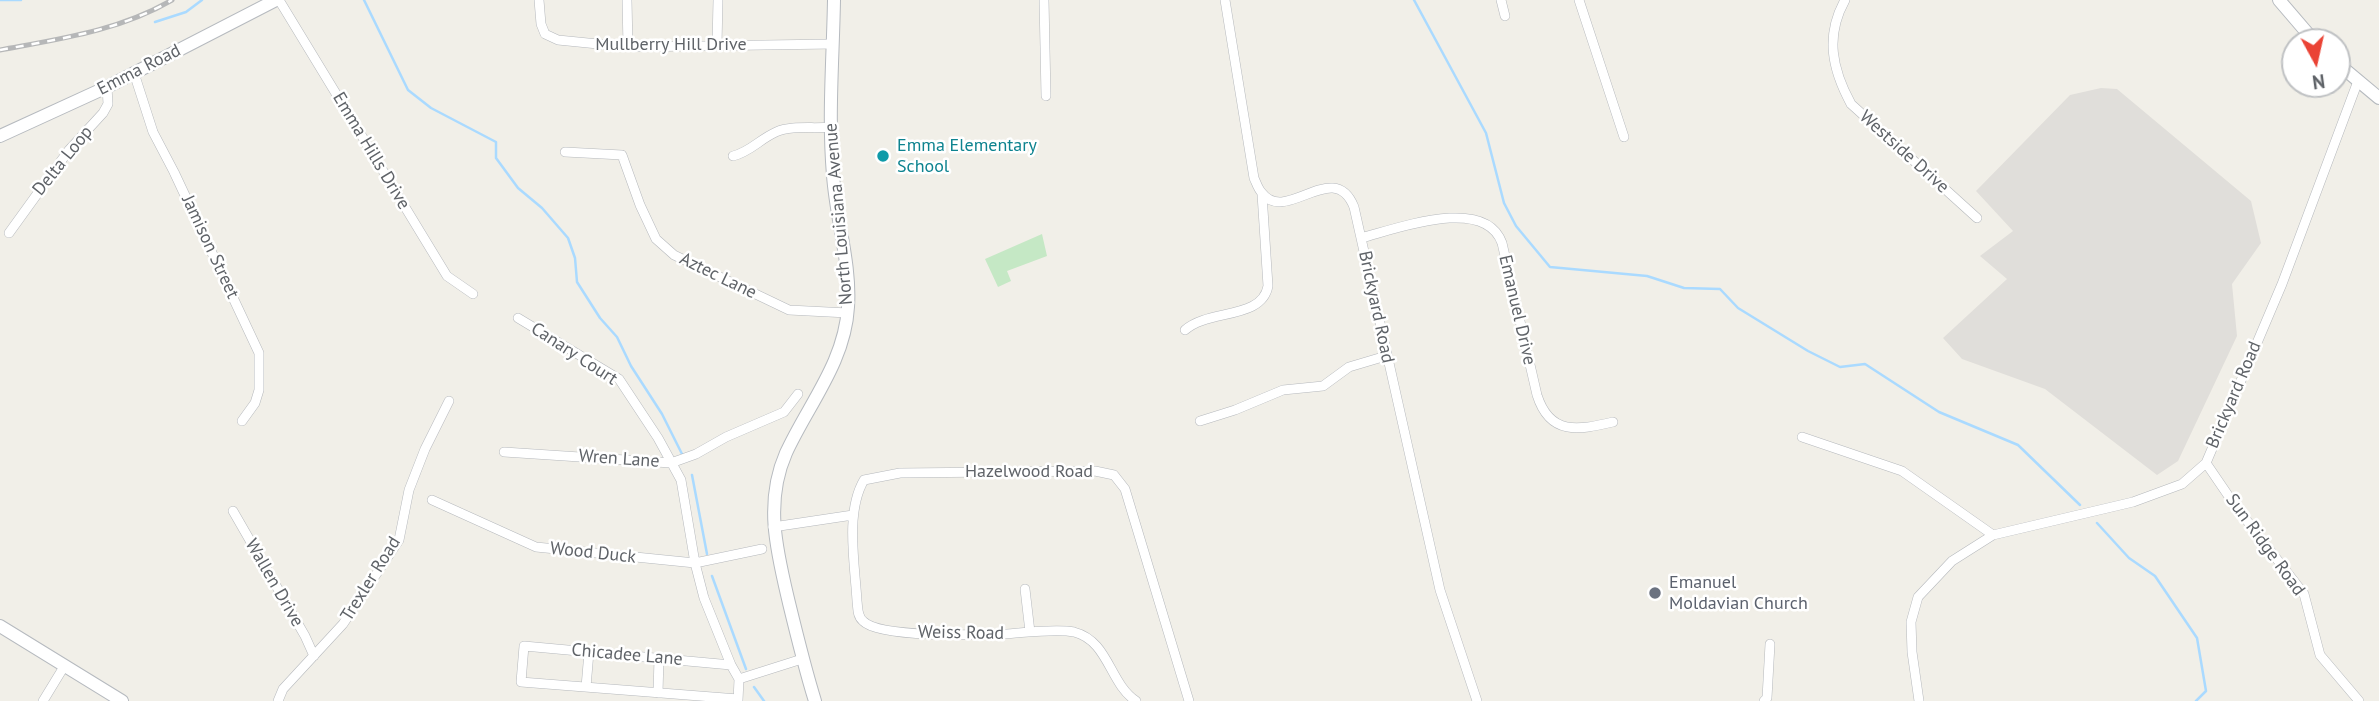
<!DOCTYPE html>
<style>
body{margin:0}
#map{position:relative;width:2379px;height:701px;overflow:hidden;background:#f1efe8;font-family:"PT Sans",sans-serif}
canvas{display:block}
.north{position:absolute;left:2281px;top:28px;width:70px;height:70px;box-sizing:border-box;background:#fff;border:2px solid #bfc1c3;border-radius:50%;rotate:172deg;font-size:19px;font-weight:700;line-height:28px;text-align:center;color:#5f6368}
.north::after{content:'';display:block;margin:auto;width:24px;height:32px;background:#ea4335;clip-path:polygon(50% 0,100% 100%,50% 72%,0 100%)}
</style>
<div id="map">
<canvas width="2379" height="701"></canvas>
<div class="north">N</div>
</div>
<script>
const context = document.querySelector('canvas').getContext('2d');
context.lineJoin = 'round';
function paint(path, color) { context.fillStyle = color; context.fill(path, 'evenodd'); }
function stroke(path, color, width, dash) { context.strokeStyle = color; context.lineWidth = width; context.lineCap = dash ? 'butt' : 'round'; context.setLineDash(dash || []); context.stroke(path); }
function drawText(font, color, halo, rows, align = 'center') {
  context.font = font + ' "PT Sans",sans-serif'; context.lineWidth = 5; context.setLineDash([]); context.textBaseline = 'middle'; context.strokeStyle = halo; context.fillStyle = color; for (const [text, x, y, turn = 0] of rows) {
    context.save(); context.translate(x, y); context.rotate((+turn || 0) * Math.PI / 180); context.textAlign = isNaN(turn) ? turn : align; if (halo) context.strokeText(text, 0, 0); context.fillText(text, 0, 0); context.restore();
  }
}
paint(new Path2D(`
 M 2101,88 L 2117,89 L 2251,201 L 2261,243 L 2232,284 L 2237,336 L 2178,461 L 2157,475 L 2045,389 L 1962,359 L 1943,338 L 2007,279 L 1980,256 L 2013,231 L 1976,191 L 2070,95 Z`), '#e0deda');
paint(new Path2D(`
 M 1042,234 L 1047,256 L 1007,271 L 1011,281 L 998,287 L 985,259 Z`), '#c5e8c5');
stroke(new Path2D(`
 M 0,0 L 21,0
 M 364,0 L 408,90 L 431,108 L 496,142 L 496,158 L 518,188 L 542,208 L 568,238 L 575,258 L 577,282 L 600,318 L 617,337 L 631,366 L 662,414 L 682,454
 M 1414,0 L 1486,133 L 1504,203 L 1516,226 L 1550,267 L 1647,276 L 1684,288 L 1720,289 L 1738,308 L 1808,351 L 1840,367 L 1865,364 L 1939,412 L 2018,445 L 2080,505
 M 155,22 L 186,12 L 202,0
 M 692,475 L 707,554
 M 2097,523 L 2129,558 L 2155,576 L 2197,638 L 2206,691 L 2196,701
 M 712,576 L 746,669
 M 754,687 L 764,701`), '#aadaff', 2.5);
const street = new Path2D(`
 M 279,0 L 447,276 L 473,294
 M 539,0 L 541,24 L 545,34 L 558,40 L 628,47 L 833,44
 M 627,0 L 628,47
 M 1044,0 L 1046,96
 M 1225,0 L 1254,178 C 1256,182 1258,189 1262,193 C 1286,225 1334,157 1354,207 L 1440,590 L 1477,701
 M 1501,0 L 1505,16
 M 1579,0 L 1624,137
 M 1845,0 C 1825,36 1832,69 1851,104 L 1977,218
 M 717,45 L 718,0
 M 134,73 L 153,132 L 174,172 L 259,353 L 259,390 L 255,403 L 242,421
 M 565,152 L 622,155 L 640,205 L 656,239 L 674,255 L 789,310 L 848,313
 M 733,156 C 750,152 760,139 776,132 C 792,125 814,129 831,127
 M 9,233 L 69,150 L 103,113 L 108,104 L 107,87
 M 1361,238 C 1396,229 1485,195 1502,243 L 1537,395 C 1550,436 1578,430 1613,422
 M 518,318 L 619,379 L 658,438 L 681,480 L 695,563 L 704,598 L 731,665 L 739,679 L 738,701
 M 1185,330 C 1208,309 1262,320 1268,286 L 1262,194
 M 1200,421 L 1235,410 L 1283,390 L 1323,386 L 1349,367 L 1386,356
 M 1802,437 L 1902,471 L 1993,535
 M 504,452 L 671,463 L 696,454 L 726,437 L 784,412 L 798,394
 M 2206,463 L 2234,504 L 2304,594 L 2320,655 L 2359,701
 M 432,500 L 536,547 L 695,563 L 762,549
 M 233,511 L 305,636 L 314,656
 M 773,527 L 853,515
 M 1025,589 L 1030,632
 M 731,665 L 524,646 L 521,682 L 738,699
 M 739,679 L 802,659
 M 586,687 L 589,652
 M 658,693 L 659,658
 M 43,701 L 65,665
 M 278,701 L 283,689 L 343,624 L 399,540 L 409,490 L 425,449 L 449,401
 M 1136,701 C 1109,683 1109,641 1074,632 C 1056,628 1023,633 1004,634 C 978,635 879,638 863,621 C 857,616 858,608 857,601 C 855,565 845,512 864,480 L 900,473 L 1095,471 L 1114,475 L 1125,489 L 1189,701
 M 1764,701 L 1767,698 L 1770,644
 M 1919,701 L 1912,652 L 1911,622 L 1918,597 L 1952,561 L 1993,535 L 2133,502 L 2182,484 L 2206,463 L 2282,284 L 2358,81`);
const secondary = new Path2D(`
 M 2279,0 L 2315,42
 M 2337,63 L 2379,98
 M 0,136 L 107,87 L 276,0
 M 0,626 L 122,701
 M 815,701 C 805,669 797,636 789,603 C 777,552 764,503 786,453 C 808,405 845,362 848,307 C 851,264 836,219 833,175 C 828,117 833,58 834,0`);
stroke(street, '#b5b8bc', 10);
stroke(secondary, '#b6babf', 14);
stroke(street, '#fff', 9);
stroke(secondary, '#fff', 12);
const rail = new Path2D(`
 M 0,50 C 59,39 119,31 172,0`);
stroke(rail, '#b6b7b8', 5);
stroke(rail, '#fff', 2.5, [8]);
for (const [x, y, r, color] of [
 [883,156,7,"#0f9aa8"],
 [1655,593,7,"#6b7280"]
]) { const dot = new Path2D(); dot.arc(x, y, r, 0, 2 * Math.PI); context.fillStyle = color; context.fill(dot); stroke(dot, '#fff', 2.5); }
drawText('18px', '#5f6368', '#fff', [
 ["Mullberry Hill Drive",671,45],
 ["Emma Road",139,70,-27],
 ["Emma Hills Drive",371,151,59],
 ["Westside Drive",1904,152,42],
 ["Delta Loop",63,161,-51],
 ["North Louisiana Avenue",839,214,-95],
 ["Jamison Street",210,247,65],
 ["Aztec Lane",718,276,26],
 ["Brickyard Road",1376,307,78],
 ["Emanuel Drive",1517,310,77],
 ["Canary Court",574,354,33],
 ["Brickyard Road",2234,395,-67],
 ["Wren Lane",619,459,4],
 ["Hazelwood Road",1029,472],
 ["Sun Ridge Road",2265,545,54],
 ["Wood Duck",593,553,6],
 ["Trexler Road",371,579,-58],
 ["Wallen Drive",274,583,60],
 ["Weiss Road",961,633,1],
 ["Chicadee Lane",627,655,5]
]);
drawText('18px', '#0d838f', '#fff', [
 ["Emma Elementary",897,146],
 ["School",897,167]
], 'left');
drawText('18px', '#5b616d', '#fff', [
 ["Emanuel",1669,583],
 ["Moldavian Church",1669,604]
], 'left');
</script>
